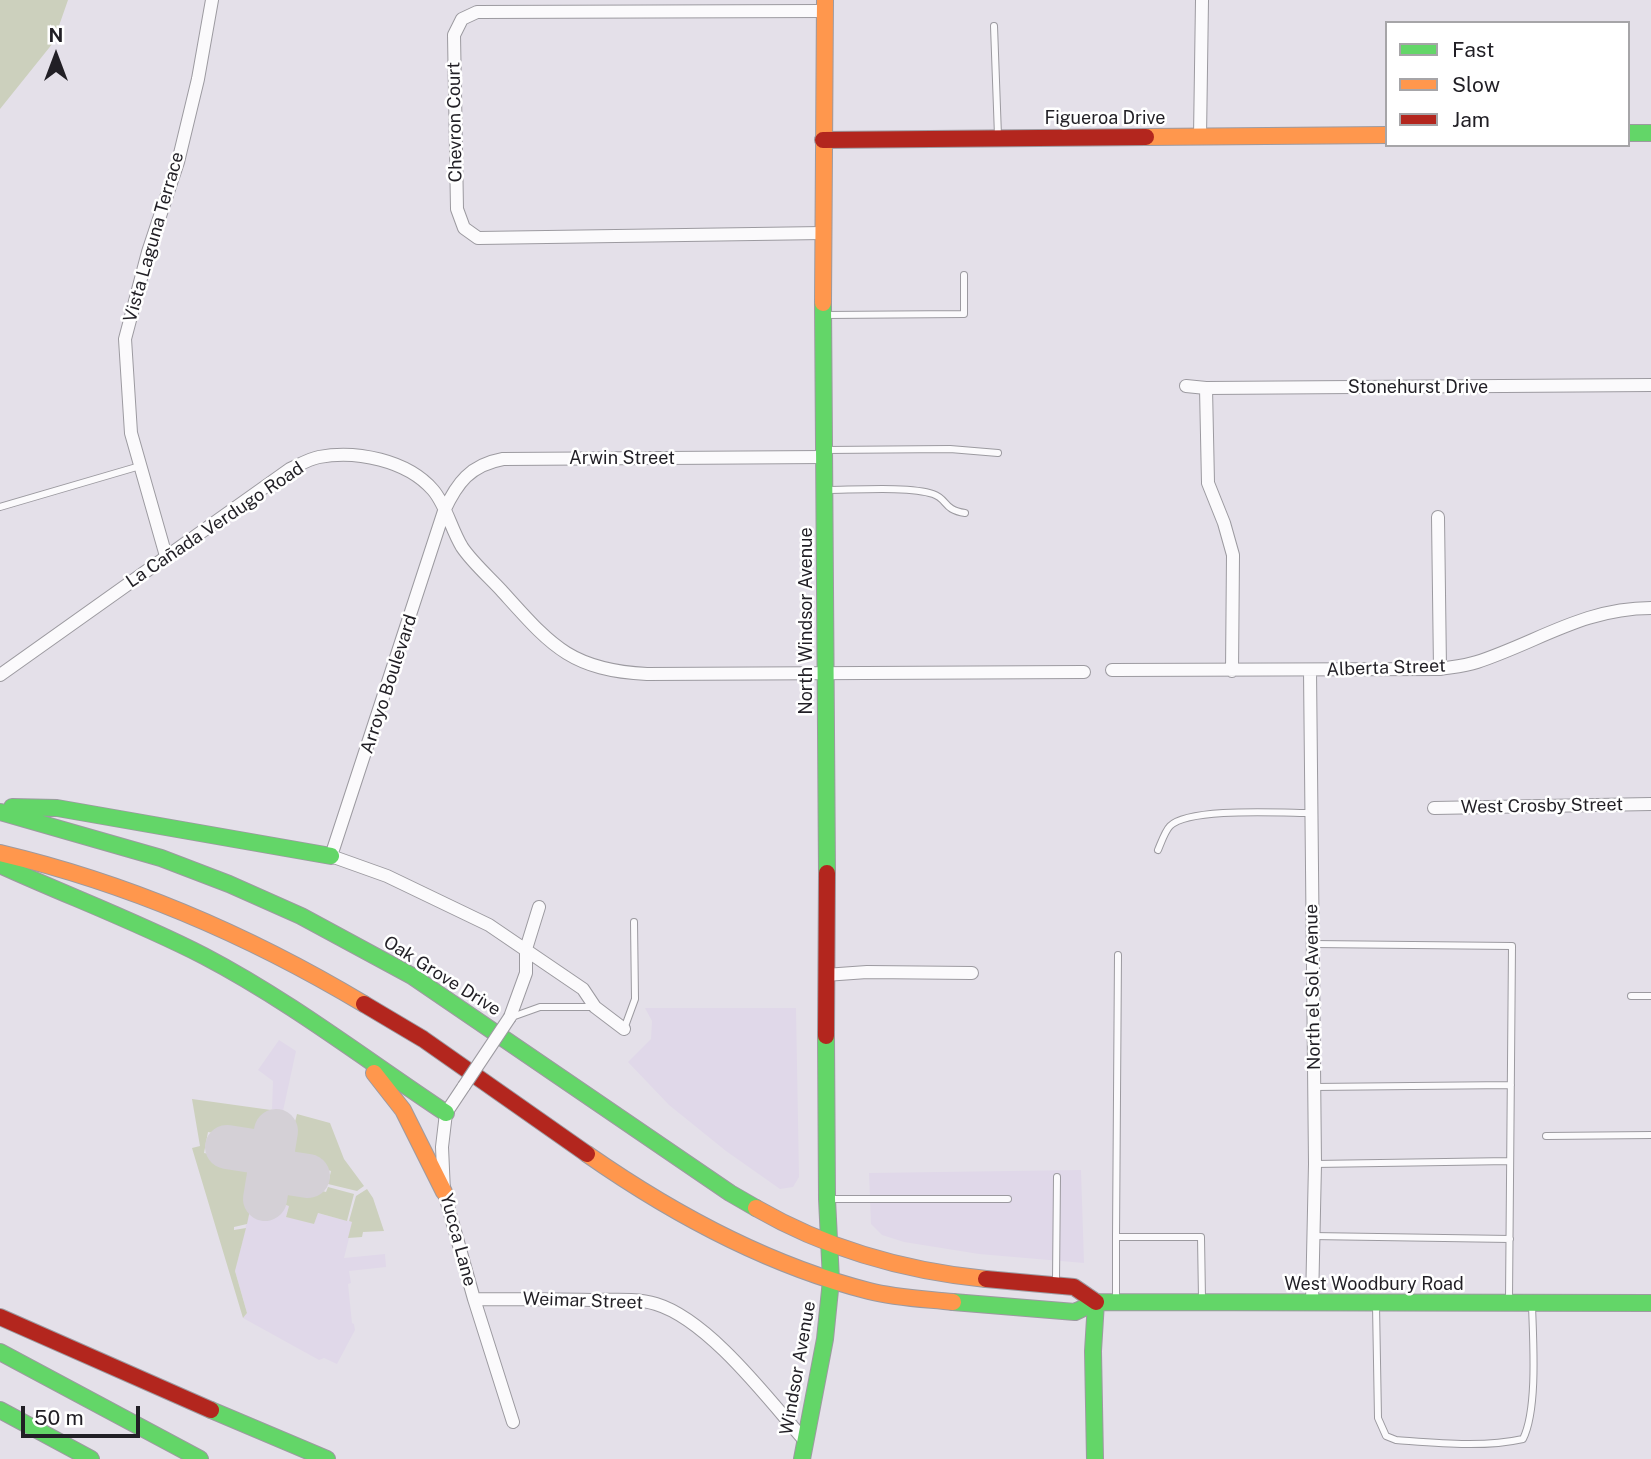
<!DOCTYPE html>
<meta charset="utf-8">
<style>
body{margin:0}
#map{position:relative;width:1651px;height:1459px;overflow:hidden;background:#e4e0e9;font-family:"Public Sans",sans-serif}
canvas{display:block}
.legend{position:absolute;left:1385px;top:21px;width:245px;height:126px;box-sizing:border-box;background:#fff;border:2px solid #a6a5a8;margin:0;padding:9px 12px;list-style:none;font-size:21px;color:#211f25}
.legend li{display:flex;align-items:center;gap:14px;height:35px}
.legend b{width:35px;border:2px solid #a6a5a8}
.north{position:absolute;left:21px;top:21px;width:70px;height:70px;-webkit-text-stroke:5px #fff;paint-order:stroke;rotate:0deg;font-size:19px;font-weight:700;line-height:28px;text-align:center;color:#211f25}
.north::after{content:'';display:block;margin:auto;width:24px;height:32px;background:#211f25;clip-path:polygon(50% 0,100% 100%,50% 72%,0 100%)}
.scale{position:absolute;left:21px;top:1406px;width:119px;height:32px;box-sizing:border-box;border:4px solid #211f25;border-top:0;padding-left:9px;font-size:21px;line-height:24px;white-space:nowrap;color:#211f25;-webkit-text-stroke:5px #fff;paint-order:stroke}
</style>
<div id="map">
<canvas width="1651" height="1459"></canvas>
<ul class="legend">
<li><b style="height:9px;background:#63d668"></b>Fast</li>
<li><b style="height:9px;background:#ff974d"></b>Slow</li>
<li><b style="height:9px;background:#b3261e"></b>Jam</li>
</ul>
<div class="north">N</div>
<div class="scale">50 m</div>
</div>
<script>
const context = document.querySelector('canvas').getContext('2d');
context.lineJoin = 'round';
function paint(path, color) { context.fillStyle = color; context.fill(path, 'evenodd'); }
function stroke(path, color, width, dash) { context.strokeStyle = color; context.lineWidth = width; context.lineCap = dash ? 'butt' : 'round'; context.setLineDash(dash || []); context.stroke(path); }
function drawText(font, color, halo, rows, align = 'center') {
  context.font = font + ' "Public Sans",sans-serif'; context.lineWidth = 5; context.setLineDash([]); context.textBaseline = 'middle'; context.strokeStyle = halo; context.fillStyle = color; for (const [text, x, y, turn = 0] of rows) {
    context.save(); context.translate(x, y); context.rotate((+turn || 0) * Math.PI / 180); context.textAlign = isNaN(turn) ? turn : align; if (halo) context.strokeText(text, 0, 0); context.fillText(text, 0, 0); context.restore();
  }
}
paint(new Path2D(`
 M 645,1008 L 796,1008 L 799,1177 L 793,1187 L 780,1189 L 726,1151 L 669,1105 L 628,1062 L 651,1039 L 652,1021 Z
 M 279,1040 L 296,1051 L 283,1111 L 272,1109 L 273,1081 L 258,1070 Z
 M 1081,1170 L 1084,1263 L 979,1254 L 904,1242 L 882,1235 L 871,1224 L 869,1173 Z
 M 253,1197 L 289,1206 L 286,1216 L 317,1213 L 353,1222 L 344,1258 L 385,1254 L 386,1267 L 349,1271 L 351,1283 L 348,1284 L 352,1323 L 354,1324 L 355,1330 L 337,1364 L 324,1358 L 319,1360 L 243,1318 L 247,1313 L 235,1271 Z`), '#e0d8e9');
paint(new Path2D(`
 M 0,0 L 68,0 L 53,43 L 0,109 Z
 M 192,1099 L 271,1110 L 267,1129 L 270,1130 L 267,1147 L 263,1149 L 228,1143 L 229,1136 L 208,1132 L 204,1153 L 225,1157 L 227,1150 L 261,1156 L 265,1160 L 258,1198 L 253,1197 L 247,1224 L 234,1227 L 234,1230 L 246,1228 L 235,1271 L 247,1313 L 243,1318 L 192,1148 L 200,1146 Z
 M 297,1114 L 330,1123 L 344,1159 L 364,1186 L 357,1191 L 328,1184 L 331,1171 L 311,1165 L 308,1172 L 281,1168 L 277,1164 L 282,1132 L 292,1134 Z
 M 280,1176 L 307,1180 L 305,1186 L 326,1192 L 328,1187 L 354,1194 L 347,1221 L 318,1213 L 314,1224 L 286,1217 L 289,1206 L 272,1201 L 275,1178 Z
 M 367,1189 L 373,1198 L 384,1231 L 363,1232 L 362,1237 L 348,1238 L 352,1222 L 349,1221 L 356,1196 Z`), '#ccd0bd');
stroke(new Path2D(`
 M 227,1147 L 272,1154
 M 269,1170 L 308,1176
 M 265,1199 L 276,1131`), '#d4d0d6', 44);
const lane = new Path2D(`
 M 994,26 L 998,136
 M 825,315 L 964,314 L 964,275
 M 826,450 L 950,449 L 998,453
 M 826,490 C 853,490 910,486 933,494 C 948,499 943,510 965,513
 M 0,507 L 140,466
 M 1158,850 C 1161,843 1165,831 1170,826 C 1189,807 1283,813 1312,813
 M 1313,944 L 1512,946 L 1509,1298
 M 1631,996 L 1651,996
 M 512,1017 L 540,1007 L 594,1007
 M 624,1029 L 635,999 L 634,922
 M 1314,1087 L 1511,1085
 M 1546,1136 L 1651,1135
 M 1315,1164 L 1510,1161
 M 829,1199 L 1008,1199
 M 1312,1236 L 1510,1239
 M 1116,1237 L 1118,955
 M 1056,1280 L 1057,1177
 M 1116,1297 L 1116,1237 L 1201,1237 L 1202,1299
 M 1376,1305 L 1378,1418 L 1386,1436 L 1396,1440 C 1437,1443 1483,1448 1523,1439 C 1538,1409 1533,1339 1532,1305`);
const street = new Path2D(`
 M 1200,137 L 1202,0
 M 823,233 L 478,238 L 464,228 L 457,209 L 454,35 L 462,19 L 477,12 L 825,11
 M 1186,386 L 1206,388 L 1651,385
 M 1206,388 L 1208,483 L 1224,523 L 1233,555 L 1232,671
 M 1438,517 L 1440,669
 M 166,556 L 131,433 L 125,339 L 148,252 L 178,162 L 198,79 L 212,0
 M 1112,670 L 1440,669 C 1452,667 1465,666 1477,662 C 1538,642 1584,608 1651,608
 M 1310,670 L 1315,1164 L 1312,1303
 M 0,675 L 290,469 C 299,465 309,459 319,457 C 356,450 407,460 433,490 C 446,505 451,529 462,547 C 472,562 488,576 501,590 C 550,644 569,670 647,674 L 1084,672
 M 1434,808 L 1651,804
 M 825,975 L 867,972 L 972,973
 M 510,1017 L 526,973 L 526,949 L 539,907
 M 624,1029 L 595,1007 L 583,989 L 489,925 L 387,876 L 331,856 L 444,511 C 457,483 470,465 503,459 L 824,457
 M 464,1086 L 446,1113 L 442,1147 L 444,1192 L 474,1299 L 513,1422
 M 474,1299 C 513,1299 553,1299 592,1300 C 613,1300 637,1298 656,1304 C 709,1320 769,1400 805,1441`);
const fast = new Path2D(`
 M 1628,133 L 1651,133
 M 823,303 L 827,873
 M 12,807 L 57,808 L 331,856
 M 0,812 L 161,858 L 229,884 L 301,916 L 412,976 L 730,1193 L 756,1208
 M 0,865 C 68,896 138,922 204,956 C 290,1001 366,1060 446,1113
 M 953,1302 L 1075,1312 L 1096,1302 L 1651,1303
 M 0,1352 L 200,1459
 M 0,1410 L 91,1459
 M 211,1410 L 327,1459
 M 802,1459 L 825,1339 L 831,1280 L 827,1199 L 826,1036
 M 1095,1459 L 1093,1351 L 1096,1302`);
const slow = new Path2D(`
 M 1146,137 L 1387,135
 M 823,303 L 825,0
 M 0,853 C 127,883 252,937 364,1004
 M 374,1073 L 403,1110 L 444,1192
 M 587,1154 C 673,1214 767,1265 869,1291 C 896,1298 926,1299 953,1302
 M 756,1208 C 827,1249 905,1271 986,1279`);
const jam = new Path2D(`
 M 823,140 L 1146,137
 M 364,1004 L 423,1039 L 587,1154
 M 826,1036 L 827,873
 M 986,1279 L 1074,1287 L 1096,1302
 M 0,1317 L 211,1410`);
stroke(lane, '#9c9aa0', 8);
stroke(street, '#9c9aa0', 14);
stroke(fast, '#9c9aa0', 18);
stroke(slow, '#9c9aa0', 18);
stroke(jam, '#9c9aa0', 18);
stroke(lane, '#fbfafc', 6);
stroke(street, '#fbfafc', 12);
stroke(fast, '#63d668', 16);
stroke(slow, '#ff974d', 16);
stroke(jam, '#b3261e', 16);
const streetBridge = new Path2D(`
 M 464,1086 L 510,1017`);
stroke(streetBridge, '#9c9aa0', 14, []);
stroke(streetBridge, '#fbfafc', 12);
drawText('18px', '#211f25', '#fff', [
 ["Figueroa Drive",1105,118],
 ["Chevron Court",455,122,-91],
 ["Vista Laguna Terrace",154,237,-74],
 ["Stonehurst Drive",1418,387],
 ["Arwin Street",622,458],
 ["La Cañada Verdugo Road",215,525,-34],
 ["North Windsor Avenue",806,621,-90],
 ["Alberta Street",1386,668,-2],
 ["Arroyo Boulevard",389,684,-72],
 ["West Crosby Street",1542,806,-1],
 ["Oak Grove Drive",442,976,32],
 ["North el Sol Avenue",1313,987,-91],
 ["Yucca Lane",458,1240,75],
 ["West Woodbury Road",1374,1284],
 ["Weimar Street",583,1301,2],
 ["Windsor Avenue",798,1368,-80]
]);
</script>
